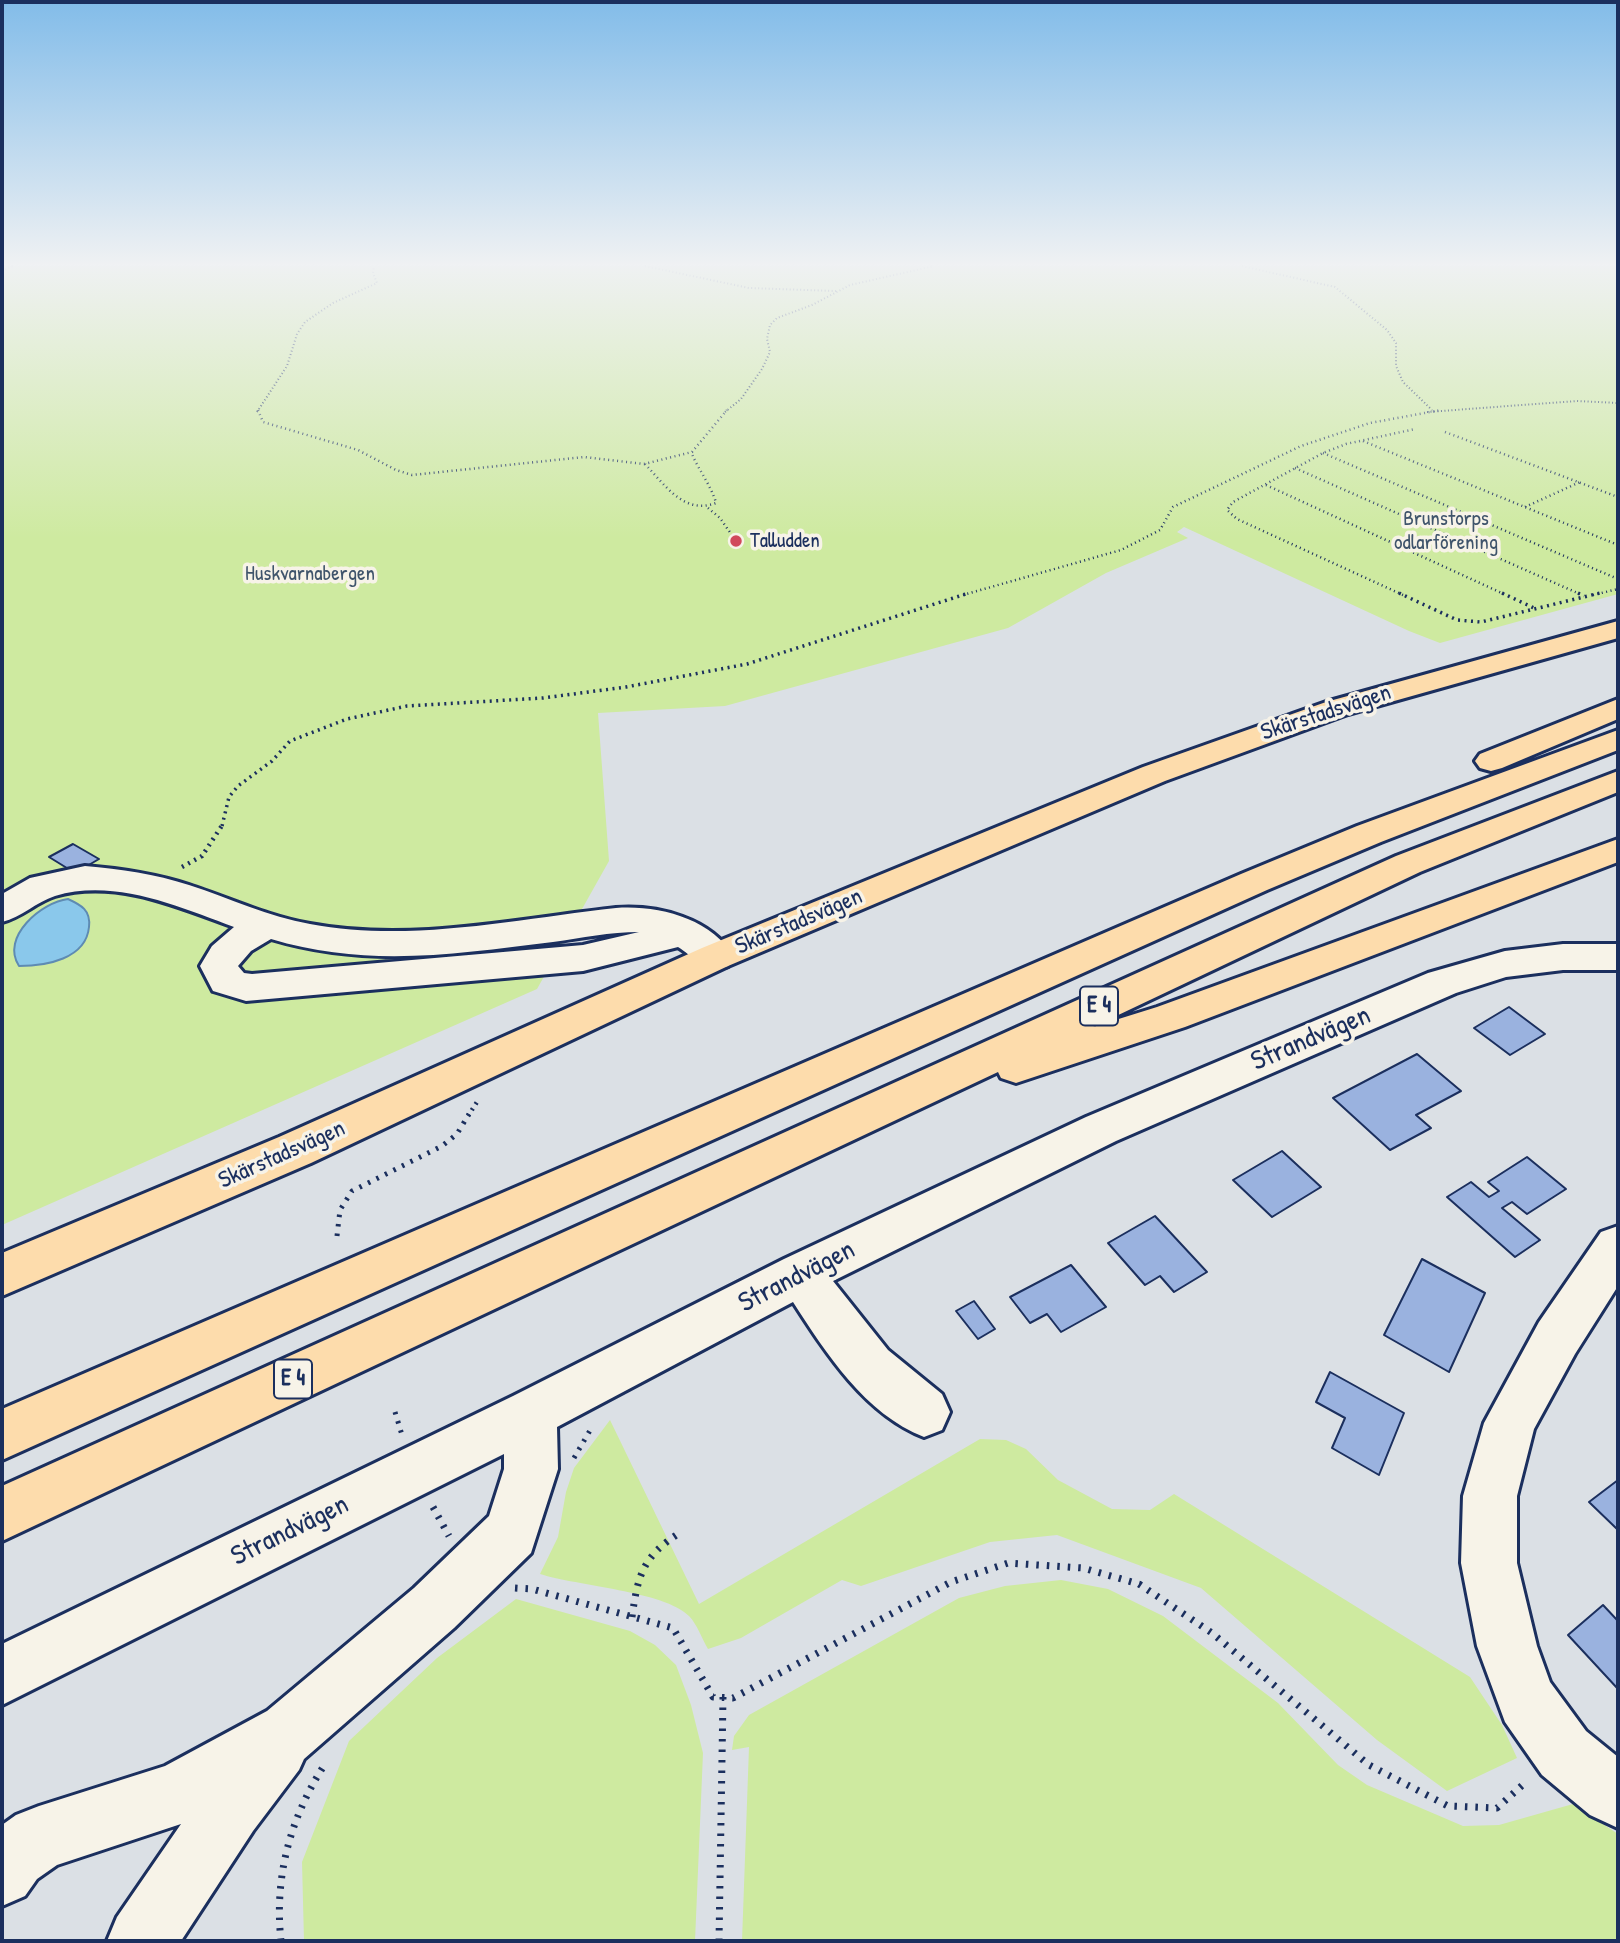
<!DOCTYPE html>
<meta charset="utf-8">
<style>
body{margin:0}
#map{position:relative;width:1620px;height:1943px;overflow:hidden;background:#dbe0e5;font-family:"Patrick Hand",sans-serif}
canvas{display:block}
.frame{position:absolute;inset:0;border:4px solid #1b2f5e;pointer-events:none}
</style>
<div id="map">
<canvas width="1620" height="1943"></canvas>
<div class="frame"></div>
</div>
<script>
const context = document.querySelector('canvas').getContext('2d');
context.lineJoin = 'round';
function paint(path, color) { context.fillStyle = color; context.fill(path, 'evenodd'); }
function stroke(path, color, width, dash) { context.strokeStyle = color; context.lineWidth = width; context.lineCap = dash ? 'butt' : 'round'; context.setLineDash(dash || []); context.stroke(path); }
function drawText(font, color, halo, rows, align = 'center') {
  context.font = font + ' "Patrick Hand",sans-serif'; context.lineWidth = 7; context.setLineDash([]); context.textBaseline = 'middle'; context.strokeStyle = halo; context.fillStyle = color; for (const [text, x, y, turn = 0] of rows) {
    context.save(); context.translate(x, y); context.rotate((+turn || 0) * Math.PI / 180); context.textAlign = isNaN(turn) ? turn : align; if (halo) context.strokeText(text, 0, 0); context.fillText(text, 0, 0); context.restore();
  }
}
paint(new Path2D(`
 M 2,266 L 1618,266 L 1618,594 L 1440,643 L 1409,631 L 1184,527 L 1177,532 L 1188,538 L 1106,573 L 1008,628 L 725,706 L 598,713 L 609,861 L 537,989 L 2,1225 Z
 M 610,1420 L 699,1604 L 980,1439 L 1006,1440 L 1026,1449 L 1058,1480 L 1112,1509 L 1150,1510 L 1174,1494 L 1470,1677 L 1502,1725 L 1517,1758 L 1447,1791 L 1377,1740 L 1201,1588 L 1057,1535 L 990,1542 L 861,1586 L 842,1580 L 741,1638 L 708,1649 C 702,1639 697,1624 689,1616 C 664,1591 577,1586 540,1574 L 558,1537 L 566,1492 L 574,1468 Z
 M 1061,1580 L 1108,1589 L 1163,1616 L 1278,1703 L 1338,1765 L 1367,1785 L 1463,1826 L 1499,1825 L 1573,1804 L 1618,1834 L 1618,1941 L 742,1941 L 749,1747 L 732,1750 L 734,1736 L 749,1715 L 959,1598 L 1005,1586 Z
 M 516,1599 L 630,1631 L 655,1645 L 676,1665 L 691,1705 L 703,1753 L 695,1941 L 304,1941 L 302,1862 L 349,1741 L 437,1658 Z`), '#ceeaa0');
const water = new Path2D(`
 M 68,899 C 81,905 91,910 89,927 C 86,959 46,966 19,966 C 0,937 42,902 68,899 Z`);
paint(water, '#8ac8eb');
stroke(water, '#5e8bb3', 2);
const building = new Path2D(`
 M 73,844 L 99,859 L 75,873 L 49,857 Z
 M 1509,1007 L 1545,1034 L 1510,1055 L 1474,1028 Z
 M 1417,1054 L 1461,1091 L 1416,1115 L 1431,1128 L 1390,1150 L 1333,1098 Z
 M 1282,1151 L 1321,1187 L 1272,1217 L 1233,1180 Z
 M 1527,1157 L 1566,1189 L 1527,1214 L 1512,1202 L 1502,1208 L 1540,1240 L 1515,1257 L 1447,1197 L 1471,1182 L 1489,1197 L 1499,1191 L 1488,1182 Z
 M 1155,1216 L 1207,1272 L 1174,1292 L 1160,1276 L 1145,1285 L 1108,1243 Z
 M 1422,1259 L 1485,1293 L 1449,1372 L 1384,1335 Z
 M 1071,1265 L 1106,1307 L 1061,1332 L 1047,1314 L 1030,1323 L 1010,1297 Z
 M 974,1301 L 995,1329 L 978,1339 L 956,1311 Z
 M 1330,1372 L 1404,1413 L 1379,1475 L 1332,1448 L 1345,1418 L 1316,1402 Z
 M 1618,1480 L 1618,1530 L 1589,1502 Z
 M 1603,1605 L 1618,1621 L 1618,1689 L 1568,1635 Z`);
paint(building, '#9ab2df');
stroke(building, '#1b2f5e', 2);
const minor = new Path2D(`
 M 85,866 C 121,869 155,874 189,885 C 229,898 269,917 310,924 C 411,943 516,919 616,908 C 658,905 711,918 734,957 L 728,966 C 704,973 697,959 678,947 L 583,971 L 246,1001 L 213,991 L 200,966 L 212,946 L 234,927 C 179,907 115,878 55,896 C 36,902 22,917 2,922 L 2,894 L 30,878 ZM 639,932 L 583,945 L 252,974 L 244,973 L 238,966 L 251,951 L 271,939 C 368,968 455,954 553,942 C 582,938 610,932 639,932 Z
 M 1563,944 L 1618,944 L 1618,970 L 1563,970 L 1506,977 L 1456,993 L 1116,1141 L 833,1281 L 888,1350 L 942,1394 L 950,1412 L 942,1430 L 924,1437 C 865,1414 826,1353 793,1302 L 557,1427 L 558,1469 L 531,1553 L 454,1628 L 304,1759 L 299,1770 L 253,1831 L 181,1941 L 107,1941 L 117,1917 L 181,1824 L 57,1865 L 37,1879 L 25,1896 L 2,1906 L 2,1825 L 16,1815 L 39,1806 L 165,1766 L 267,1711 L 414,1588 L 489,1516 L 504,1469 L 504,1454 L 2,1705 L 2,1644 L 513,1396 L 784,1259 L 1086,1117 L 1428,973 L 1505,951 Z
 M 1618,1226 L 1618,1286 L 1575,1354 L 1534,1429 L 1517,1496 L 1517,1563 L 1537,1646 L 1550,1682 L 1586,1731 L 1618,1757 L 1618,1828 L 1590,1815 L 1542,1775 L 1505,1722 L 1477,1646 L 1461,1563 L 1463,1496 L 1484,1423 L 1539,1322 L 1601,1232 Z`);
const major = new Path2D(`
 M 1618,621 L 1618,638 L 1348,714 L 1165,781 L 728,966 L 311,1163 L 2,1296 L 2,1253 L 279,1137 L 702,948 L 1143,767 L 1326,702 Z`);
const highway = new Path2D(`
 M 1618,699 L 1618,719 L 1502,768 L 1491,771 L 1480,768 L 1475,761 L 1480,754 Z
 M 1618,730 L 1618,750 L 1381,842 L 1267,890 L 2,1460 L 2,1409 L 1241,874 L 1357,826 Z
 M 1618,771 L 1618,792 L 1420,872 L 1093,1027 L 1157,1007 L 1618,839 L 1618,862 L 1185,1027 L 1016,1083 L 1001,1078 L 998,1072 L 2,1541 L 2,1486 L 1396,856 Z`);
stroke(minor, '#1b2f5e', 6);
stroke(major, '#1b2f5e', 6);
stroke(highway, '#1b2f5e', 6);
stroke(new Path2D(`
 M 645,266 L 749,288 L 836,291
 M 1242,266 L 1335,287 L 1387,330 L 1396,343 L 1396,366 L 1403,382 L 1432,410
 M 2,271 L 13,266
 M 257,412 L 287,366 L 297,334 L 305,322 L 333,303 L 377,283 L 373,273 L 374,266
 M 725,412 L 741,399 L 762,369 L 770,352 L 767,339 L 770,325 L 777,318 L 812,305 L 850,285 L 934,266
 M 1427,412 L 1577,401 L 1618,403`), '#1b2f5e', 2, [1, 2.5]);
stroke(new Path2D(`
 M 258,410 L 263,422 L 358,450 L 396,470 L 412,475 L 584,457 L 644,464 L 692,452 L 727,410
 M 1445,432 L 1618,497
 M 1363,441 L 1618,545
 M 1323,453 L 1618,579
 M 645,464 C 665,485 684,515 716,503 C 712,486 692,460 692,452
 M 1295,468 L 1582,595
 M 1266,485 L 1506,595
 M 1525,507 L 1580,482
 M 708,508 L 720,518 L 736,541
 M 963,595 L 1121,550 L 1160,530 L 1173,507 L 1301,446 L 1370,423 L 1441,410
 M 1403,595 L 1237,519 L 1227,510 L 1233,502 L 1323,453 L 1346,444 L 1415,429
 M 1593,595 L 1618,589`), '#1b2f5e', 2.5, [1, 3.5]);
stroke(new Path2D(`
 M 1399,593 L 1457,620 L 1481,622 L 1600,593
 M 1502,593 L 1534,608
 M 1578,593 L 1584,596
 M 222,826 L 229,797 L 238,786 L 272,761 L 290,741 L 347,719 L 407,706 L 543,698 L 626,687 L 747,664 L 969,593`), '#1b2f5e', 3.5, [2, 4.5]);
stroke(new Path2D(`
 M 182,867 L 202,856 L 223,824
 M 468,1116 L 477,1102`), '#1b2f5e', 4.5, [2, 5]);
stroke(new Path2D(`
 M 337,1236 L 340,1210 L 352,1191 L 442,1146 L 457,1134 L 469,1114
 M 395,1412 L 402,1435
 M 574,1458 L 592,1427`), '#1b2f5e', 5, [2.5, 7]);
stroke(new Path2D(`
 M 433,1507 L 449,1536
 M 515,1588 L 532,1589 L 673,1628 L 713,1697 L 733,1698 L 951,1582 L 1008,1563 L 1083,1568 L 1139,1584 L 1212,1633 L 1369,1765 L 1448,1806 L 1497,1808 L 1527,1781
 M 632,1617 C 638,1574 643,1556 681,1532
 M 281,1941 C 274,1877 290,1818 325,1764
 M 719,1941 L 723,1697`), '#1b2f5e', 7, [2.5, 8]);
paint(minor, '#f7f3e8');
paint(major, '#fddcac');
paint(highway, '#fddcac');
const sky = context.createLinearGradient(0, 0, 0, 538);
sky.addColorStop(0, '#82bce9');
sky.addColorStop(0.49, '#eff1f3');
sky.addColorStop(1, '#eff1f300');
context.fillStyle = sky;
context.fillRect(0, 0, 1620, 538);
for (const [x, y, r, color] of [
 [736,541,7,"#d1495b"]
]) { const dot = new Path2D(); dot.arc(x, y, r, 0, 2 * Math.PI); context.fillStyle = color; context.fill(dot); stroke(dot, '#f7f3e8', 2.5); }
drawText('21px', '#3f546b', '#f7f3e8', [
 ["Brunstorps",1446,519],
 ["odlarförening",1446,543],
 ["Huskvarnabergen",310,574]
]);
drawText('21px', '#1b2f5e', '#f7f3e8', [
 ["Talludden",750,541]
], 'left');
for (const [x, y, w] of [
 [1099,1006,38],
 [293,1379,38]
]) { const box = new Path2D(); box.roundRect(x - w / 2, y - 19.5, w, 39, 5); context.fillStyle = '#f7f3e8'; context.fill(box); stroke(box, '#1b2f5e', 2); }
drawText('bold 23px', '#1b2f5e', null, [
 ["E 4",1099,1006],
 ["E 4",293,1379]
]);
drawText('24px', '#1b2f5e', '#f7f3e8', [
 ["Skärstadsvägen",1326,713,-18],
 ["Skärstadsvägen",799,922,-23],
 ["Skärstadsvägen",282,1155,-24]
]);
drawText('28px', '#1b2f5e', '#f7f3e8', [
 ["Strandvägen",1311,1039,-23],
 ["Strandvägen",797,1277,-27],
 ["Strandvägen",290,1531,-26]
]);
</script>
